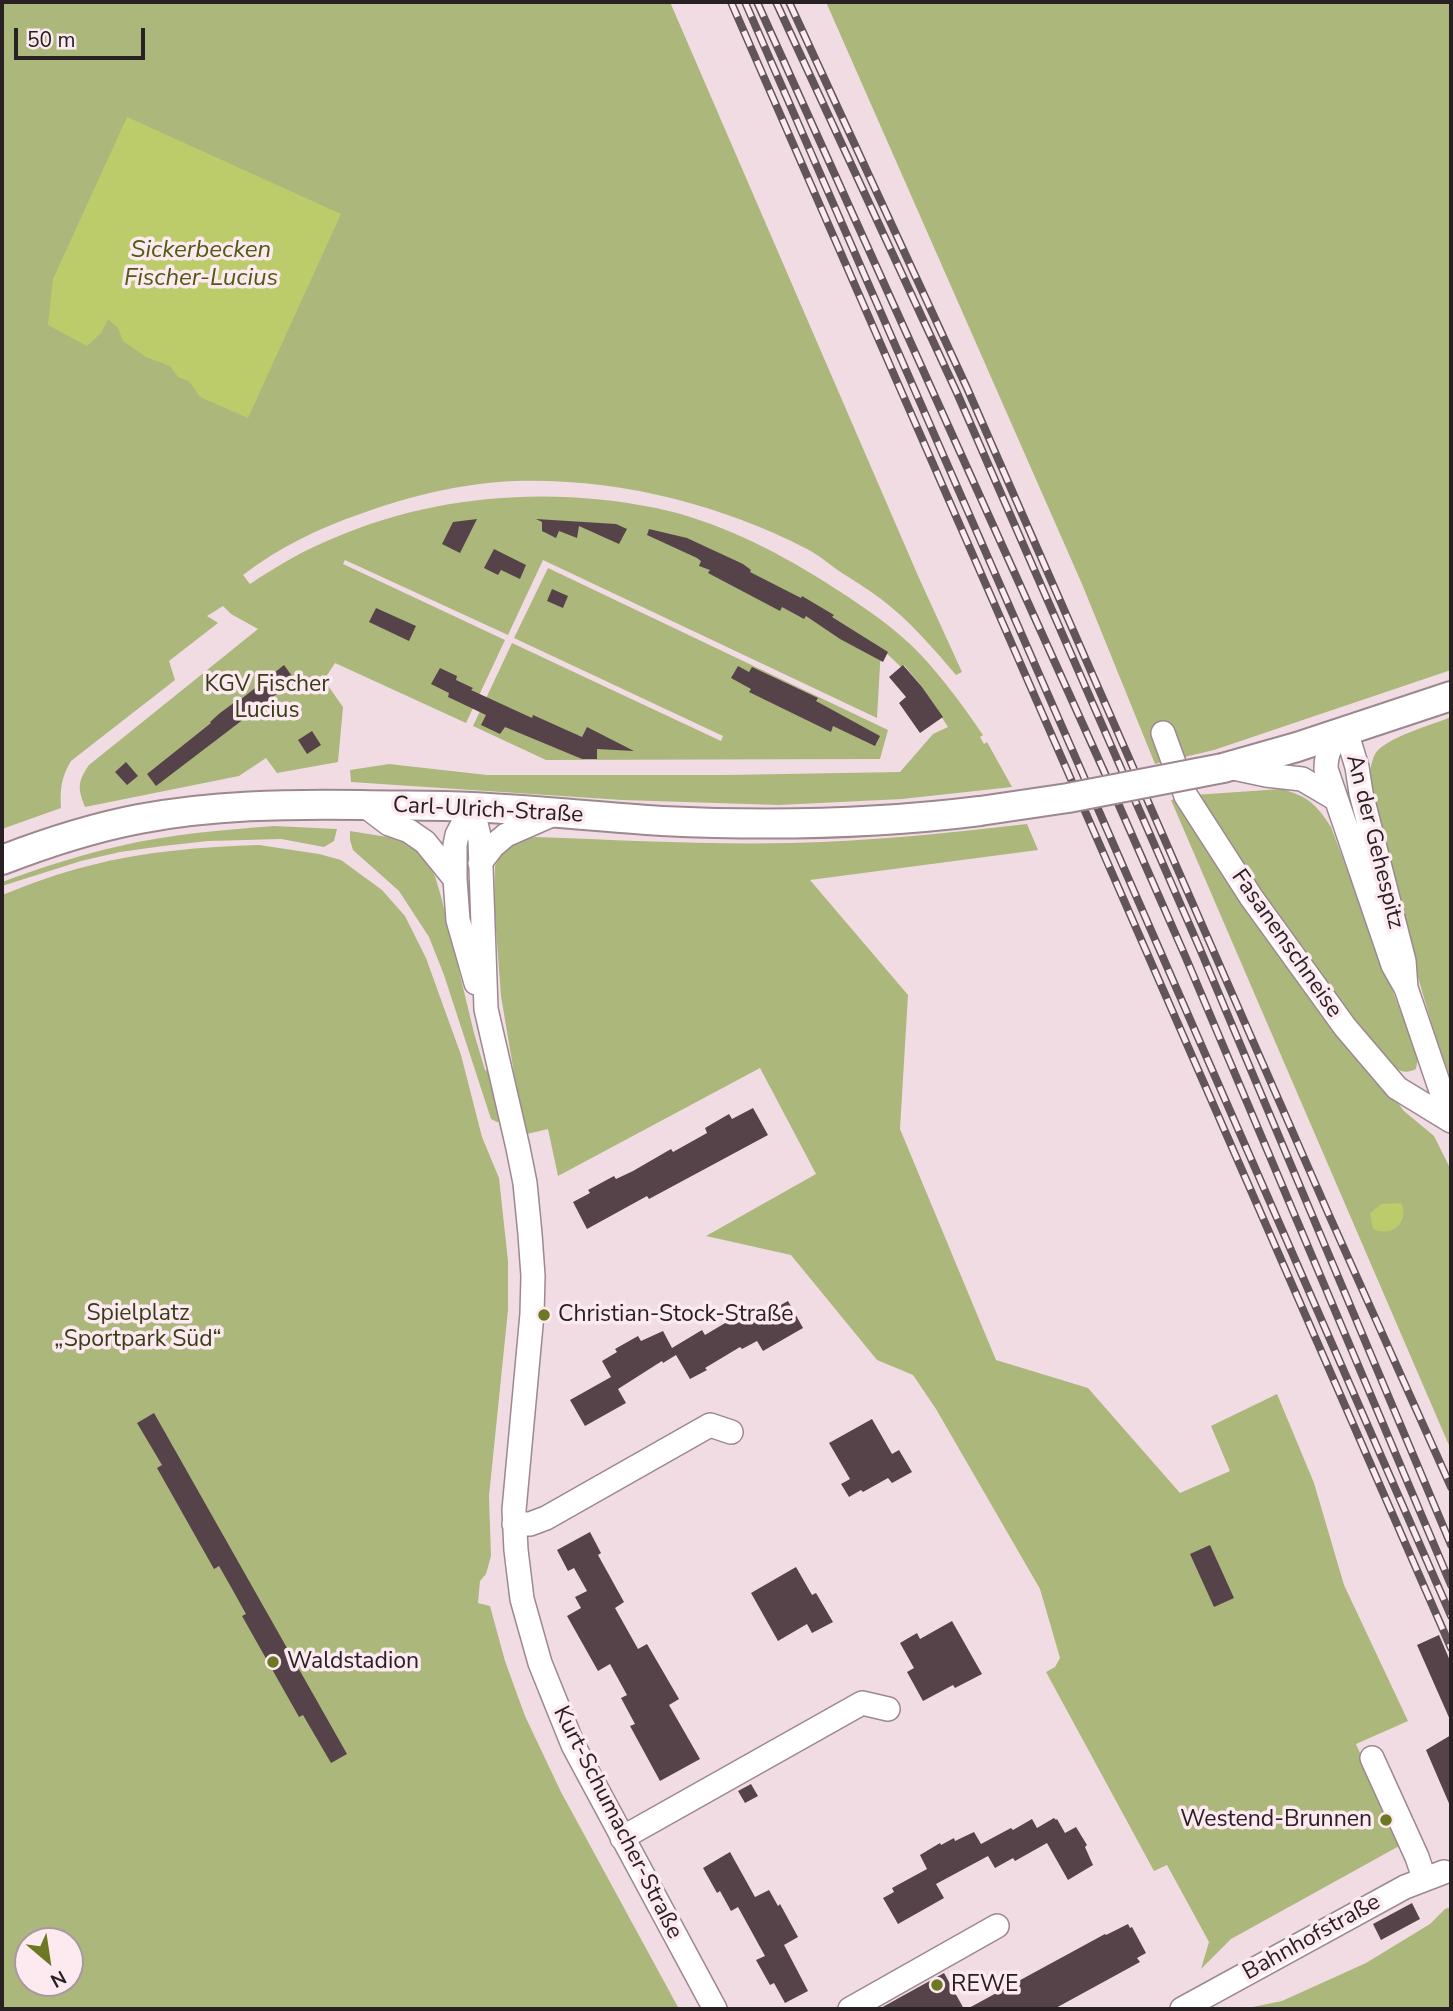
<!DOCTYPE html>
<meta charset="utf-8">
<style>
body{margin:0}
#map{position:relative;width:1453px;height:2011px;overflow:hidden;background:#f2dce4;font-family:"Nunito Sans",sans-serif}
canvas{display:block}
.frame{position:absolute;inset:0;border:4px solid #282023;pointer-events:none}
.north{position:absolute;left:14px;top:1927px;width:70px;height:70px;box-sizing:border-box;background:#fdeaf1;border:2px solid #a8999f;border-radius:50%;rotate:151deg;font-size:19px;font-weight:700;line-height:28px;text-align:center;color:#282023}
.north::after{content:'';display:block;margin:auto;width:24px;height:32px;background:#6d7824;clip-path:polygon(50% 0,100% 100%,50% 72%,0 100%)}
.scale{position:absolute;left:14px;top:28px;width:131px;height:32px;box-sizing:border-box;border:4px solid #282023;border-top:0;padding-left:9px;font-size:21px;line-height:24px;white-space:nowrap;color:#282023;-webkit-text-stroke:5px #fdeaf1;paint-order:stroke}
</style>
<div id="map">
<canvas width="1453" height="2011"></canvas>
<div class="frame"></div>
<div class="north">N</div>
<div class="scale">50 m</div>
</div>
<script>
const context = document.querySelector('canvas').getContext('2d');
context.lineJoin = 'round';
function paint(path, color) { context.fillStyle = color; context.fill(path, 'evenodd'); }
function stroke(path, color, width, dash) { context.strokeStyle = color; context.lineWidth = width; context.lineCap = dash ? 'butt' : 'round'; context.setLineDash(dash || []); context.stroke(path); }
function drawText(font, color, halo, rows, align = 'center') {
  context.font = font + ' "Nunito Sans",sans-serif'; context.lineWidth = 7; context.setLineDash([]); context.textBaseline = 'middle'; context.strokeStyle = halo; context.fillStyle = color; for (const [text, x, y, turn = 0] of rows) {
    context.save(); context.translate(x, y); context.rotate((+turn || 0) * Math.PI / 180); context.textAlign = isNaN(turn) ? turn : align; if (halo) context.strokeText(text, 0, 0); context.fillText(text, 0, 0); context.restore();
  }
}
paint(new Path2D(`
 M 2,2 L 670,2 L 919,578 L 962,672 L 956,675 C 933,648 910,621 881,599 C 869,590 855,581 842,573 C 830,565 819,555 807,549 C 718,503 615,478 515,481 C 463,483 409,496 360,514 C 319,528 278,548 243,575 L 250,584 C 277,566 304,550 334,538 C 433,495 550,486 656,508 C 714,520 775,550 825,582 C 855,601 884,620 910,644 C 938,671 961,703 983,735 L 980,737 L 984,744 L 987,742 L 1012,787 L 902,799 L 779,805 L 622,800 L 351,782 L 350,770 L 389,764 L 487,775 L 726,775 L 900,772 L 933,734 L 948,727 L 922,687 L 904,665 L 901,667 L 881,648 L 877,718 L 543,560 L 508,635 L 345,560 L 343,564 L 505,640 L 466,723 L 335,663 L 324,680 L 343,707 L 338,762 L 277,773 L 266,758 L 239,776 L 85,807 C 78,789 77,782 89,765 L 258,629 L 231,614 L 223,606 L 207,616 L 218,623 L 169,661 L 175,680 L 71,761 C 61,778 60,789 61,808 L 2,829 Z
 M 826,2 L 1451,2 L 1451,670 L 1214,750 L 1155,764 L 1082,584 Z
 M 548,568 L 888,730 L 880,759 L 546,760 L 473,726 L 512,643 L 721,741 L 723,736 L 514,638 Z
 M 1451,717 L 1451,1079 C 1425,1011 1408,940 1390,869 C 1382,839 1370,806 1370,775 C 1370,767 1372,761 1375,754 C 1386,737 1432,725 1451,717 Z
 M 1281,789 C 1308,796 1316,804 1331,827 L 1418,1058 L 1416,1069 C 1403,1075 1398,1070 1388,1062 L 1307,959 L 1194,795 Z
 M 1181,798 L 1327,1012 L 1404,1111 L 1434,1136 L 1451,1170 L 1451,1450 L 1171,800 Z
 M 1027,824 L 1038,850 L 810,880 L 908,995 L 900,1129 L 996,1360 L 1088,1388 L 1180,1493 L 1230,1471 L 1211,1426 L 1277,1394 L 1314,1483 L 1344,1585 L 1408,1721 L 1356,1744 L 1401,1845 L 1231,1939 L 1201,1969 L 1209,1942 L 1167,1865 L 1154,1871 L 1046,1672 L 1055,1667 L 1060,1658 L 1040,1589 L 936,1409 L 913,1375 L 877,1360 L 791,1255 L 706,1236 L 816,1174 L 760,1068 L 558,1176 L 548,1129 L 527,1134 L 514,1073 L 501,996 L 494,903 L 495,866 L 503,849 L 524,838 L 536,837 C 621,840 707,845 792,843 C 871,841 949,833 1027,824 Z
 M 274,826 L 337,829 L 334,841 L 324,847 L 281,839 L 208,841 L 163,846 L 120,852 L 81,861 L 2,886 L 2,882 C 40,868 79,855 120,846 C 170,834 222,830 274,826 Z
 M 350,831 L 387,837 L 410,845 L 424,857 L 435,876 L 442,900 L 474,1033 L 485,1070 L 488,1071 L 501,1121 L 497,1122 L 491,1119 L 444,975 L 429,937 L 399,891 L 353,850 L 350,840 Z
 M 259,845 L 319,854 L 341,860 L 382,890 L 405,916 L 426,958 L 461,1055 L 482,1137 L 499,1178 L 508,1261 L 508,1310 L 489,1496 L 491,1556 L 486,1574 L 480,1581 L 478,1603 L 490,1606 L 505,1661 L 525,1716 L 561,1792 L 679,2009 L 2,2009 L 2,895 C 30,884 59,873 88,866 C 144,851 202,847 259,845 ZM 28,1941 L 70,1941 L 70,1983 L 28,1983 Z
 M 1451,1907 L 1451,2009 L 1243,2009 L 1282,2001 L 1366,1963 L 1430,1924 L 1445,1909 Z`), '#acb77c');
paint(new Path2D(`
 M 127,117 L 341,214 L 248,418 L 200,397 L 189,381 L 178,377 L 170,366 L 146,357 L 123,341 L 118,328 L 108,319 L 101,333 L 87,346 L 48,325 L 53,279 Z
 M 1401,1203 C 1410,1222 1392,1238 1373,1229 L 1370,1213 L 1381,1204 Z`), '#bccc6a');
paint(new Path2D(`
 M 477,519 L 460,553 L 442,544 L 453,522 Z
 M 536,519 L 616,524 L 627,529 L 619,544 L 579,526 L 577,538 L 559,531 L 556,538 L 542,531 L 542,522 Z
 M 649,529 L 687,538 L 743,564 L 751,570 L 750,572 L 801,598 L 802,596 L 834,615 L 832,617 L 888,652 L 883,662 L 840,639 L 806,616 L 804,619 L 782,607 L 780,611 L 708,573 L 710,570 L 699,566 L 701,561 L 697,558 L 647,535 Z
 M 494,549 L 526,565 L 520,579 L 501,570 L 498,575 L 484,568 Z
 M 552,589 L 568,596 L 563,608 L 547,601 Z
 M 376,608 L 416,626 L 409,641 L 369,622 Z
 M 284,665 L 295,680 L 156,786 L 147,774 L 211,723 L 210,722 L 220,713 L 239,699 L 240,700 Z
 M 903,665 L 922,687 L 943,717 L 920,733 L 899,703 L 906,697 L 889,677 Z
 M 738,666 L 749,672 L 752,667 L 818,698 L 816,701 L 880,736 L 875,746 L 833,726 L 831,732 L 749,692 L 751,689 L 731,678 Z
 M 440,668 L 457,676 L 456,680 L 473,688 L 471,690 L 532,718 L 533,715 L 582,737 L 587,727 L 634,751 L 597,749 L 597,759 L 582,759 L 505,727 L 500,734 L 481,725 L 486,715 L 448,697 L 449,693 L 431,684 Z
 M 312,731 L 321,745 L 307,754 L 298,740 Z
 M 126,762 L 138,776 L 127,785 L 115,772 Z
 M 753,1108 L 768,1135 L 649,1199 L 647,1196 L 587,1229 L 573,1202 L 590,1193 L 588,1190 L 614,1176 L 616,1179 L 633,1171 L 671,1149 L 673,1152 L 707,1133 L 705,1128 L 729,1114 L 732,1119 Z
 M 788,1301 L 803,1328 L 763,1351 L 757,1341 L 742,1349 L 740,1347 L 705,1368 L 707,1370 L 690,1379 L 676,1355 L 663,1363 L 662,1361 L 618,1389 L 626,1403 L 585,1426 L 570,1400 L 611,1377 L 602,1361 L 617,1352 L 615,1349 L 638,1336 L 641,1341 L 663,1331 L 672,1348 L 702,1330 L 705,1335 L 742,1313 L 747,1324 Z
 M 154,1413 L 347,1754 L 331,1763 L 303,1715 L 299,1717 L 242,1616 L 246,1614 L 231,1587 L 219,1566 L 214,1569 L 157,1468 L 162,1465 L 137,1423 Z
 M 872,1419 L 892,1454 L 899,1450 L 912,1472 L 892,1483 L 888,1478 L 863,1492 L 861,1490 L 849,1497 L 841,1484 L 850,1479 L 829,1443 Z
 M 590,1532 L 601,1553 L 598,1555 L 624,1602 L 615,1608 L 638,1649 L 647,1644 L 679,1699 L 669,1705 L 700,1759 L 660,1781 L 630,1726 L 635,1724 L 621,1698 L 627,1695 L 610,1664 L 598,1671 L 567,1616 L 581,1608 L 575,1597 L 587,1591 L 574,1568 L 568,1571 L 557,1550 Z
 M 1210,1545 L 1234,1598 L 1214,1607 L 1190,1554 Z
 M 796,1567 L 812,1595 L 816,1593 L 833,1622 L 812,1633 L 807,1624 L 778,1641 L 751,1593 Z
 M 952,1621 L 982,1674 L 955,1688 L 953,1685 L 923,1701 L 907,1672 L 914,1668 L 900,1643 L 917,1633 L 920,1639 Z
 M 1439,1635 L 1451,1663 L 1451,1722 L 1417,1645 Z
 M 1451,1735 L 1451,1808 L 1426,1750 Z
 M 751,1784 L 758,1796 L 745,1803 L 738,1791 Z
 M 1054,1818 L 1056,1820 L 1057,1819 L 1065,1833 L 1076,1827 L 1087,1845 L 1085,1847 L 1093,1865 L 1068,1880 L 1047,1843 L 1015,1861 L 1013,1858 L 995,1868 L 988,1856 L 936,1884 L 944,1898 L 898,1924 L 883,1898 L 894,1892 L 892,1888 L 927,1869 L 920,1855 L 940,1843 L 941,1845 L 954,1838 L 955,1841 L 974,1832 L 981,1844 L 1011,1828 L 1013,1830 L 1032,1819 L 1037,1828 Z
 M 730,1852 L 755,1897 L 769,1890 L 778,1906 L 780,1904 L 798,1937 L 784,1945 L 808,1991 L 785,2003 L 774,1983 L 770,1985 L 756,1960 L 765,1956 L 738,1907 L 731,1911 L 720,1891 L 717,1893 L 703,1868 Z
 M 1412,1903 L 1420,1919 L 1381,1940 L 1373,1924 Z
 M 1128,1924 L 1130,1928 L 1132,1927 L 1146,1953 L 1137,1958 L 1140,1962 L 1054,2009 L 967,2009 L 1105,1934 L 1106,1935 Z
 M 944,1973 L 964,2009 L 879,2009 Z`), '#554349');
const minor = new Path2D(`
 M 1163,733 L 1186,796 L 1251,897 L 1345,1027 L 1397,1088 L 1451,1121
 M 1229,767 L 1266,775 L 1302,779 L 1336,799
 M 364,805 L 389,824 L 409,831 L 425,842 L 455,879
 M 472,807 L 480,840 L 486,1009 L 518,1148 L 525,1183 L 530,1234 L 533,1276 L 532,1314 L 514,1510 L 516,1550 L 522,1599 L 540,1663 L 573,1745 L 715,2009
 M 472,807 L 457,835 L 455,845 L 455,879 L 458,920 L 476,983
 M 480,863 L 493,846 L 506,835 L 554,814
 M 1406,988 L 1404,961 L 1361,793 L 1357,767 L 1346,731 C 1332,744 1326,749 1326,769 L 1393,965 L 1406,988 L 1451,1120
 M 514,1524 L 530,1524 L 546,1518 L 710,1425 L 731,1432
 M 1372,1758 L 1417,1857 L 1424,1878
 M 622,1838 L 862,1703 L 888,1709
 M 850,2009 L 997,1926
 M 1182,2009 L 1405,1887 L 1444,1872`);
const major = new Path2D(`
 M 1223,768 L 1297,747 L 1451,696
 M 2,860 C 46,843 92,828 139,819 C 212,805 286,804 361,805 C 398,806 435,805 472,807 C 535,810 599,817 662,821 C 767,826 876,824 980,811`);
stroke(minor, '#9d8890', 26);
stroke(major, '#9d8890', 32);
stroke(minor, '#fff', 23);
stroke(major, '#fff', 28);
const rail = new Path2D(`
 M 731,2 L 1451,1648
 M 745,2 L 1451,1616
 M 757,2 L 1103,769 L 1186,958 L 1451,1585
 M 776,2 L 957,393 L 1200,949 L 1451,1545
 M 789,2 L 967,388 L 1329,1215 L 1451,1487`);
stroke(rail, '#61555a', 8);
stroke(rail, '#fdeaf1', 5, [16]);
const majorBridge = new Path2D(`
 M 980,811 L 1068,798 L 1223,768`);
stroke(majorBridge, '#9d8890', 32, []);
stroke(majorBridge, '#fff', 28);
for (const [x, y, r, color] of [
 [544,1315,7,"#6d7824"],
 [273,1662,7,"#6d7824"],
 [1386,1820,7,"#6d7824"],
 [937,1985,7,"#6d7824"]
]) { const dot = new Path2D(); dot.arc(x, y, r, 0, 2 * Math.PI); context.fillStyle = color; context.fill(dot); stroke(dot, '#fdeaf1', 2.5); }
drawText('23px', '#373d14', '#fdeaf1', [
 ["KGV Fischer",267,685],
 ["Lucius",267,711],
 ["Spielplatz",138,1314],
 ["„Sportpark Süd“",138,1340]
]);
drawText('23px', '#282023', '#fdeaf1', [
 ["Carl-Ulrich-Straße",488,811,3],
 ["An der Gehespitz",1374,842,76],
 ["Fasanenschneise",1286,944,55],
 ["Kurt-Schumacher-Straße",617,1823,63],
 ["Bahnhofstraße",1312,1938,-29]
]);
drawText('23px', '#282023', '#fdeaf1', [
 ["Christian-Stock-Straße",558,1315],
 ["Waldstadion",287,1662],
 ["Westend-Brunnen",1372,1820,"right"],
 ["REWE",951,1985]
], 'left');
drawText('italic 24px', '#505a11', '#fdeaf1', [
 ["Sickerbecken",201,251],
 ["Fischer-Lucius",201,279]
]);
</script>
